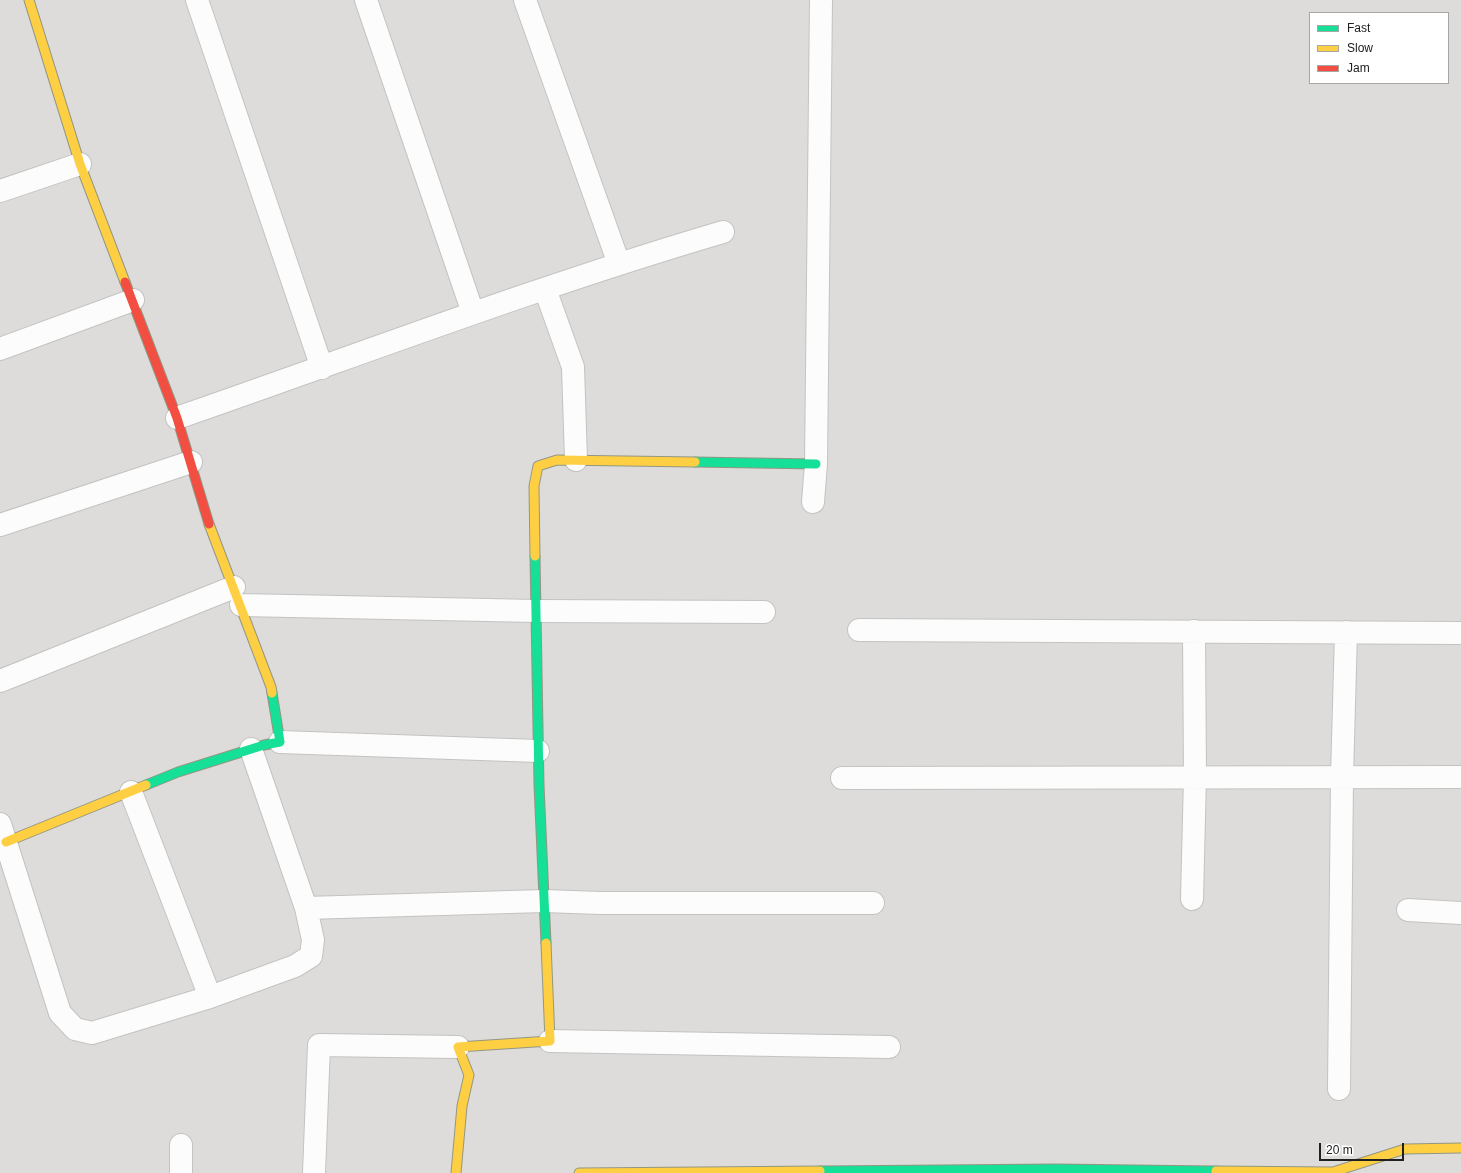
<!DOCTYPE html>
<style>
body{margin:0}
#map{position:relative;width:1461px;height:1173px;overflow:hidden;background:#edede9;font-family:Arial,sans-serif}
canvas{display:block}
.legend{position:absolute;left:1309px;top:12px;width:140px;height:72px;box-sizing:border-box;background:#fff;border:1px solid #a6a6a6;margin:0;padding:5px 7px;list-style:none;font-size:12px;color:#202020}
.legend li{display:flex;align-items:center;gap:8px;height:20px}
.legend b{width:20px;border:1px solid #a6a6a6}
.scale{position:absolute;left:1319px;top:1143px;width:85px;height:18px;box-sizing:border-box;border:2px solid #202020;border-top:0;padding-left:5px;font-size:12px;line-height:14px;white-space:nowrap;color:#202020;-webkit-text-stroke:3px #fff;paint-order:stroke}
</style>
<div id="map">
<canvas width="1461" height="1173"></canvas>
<ul class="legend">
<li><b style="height:5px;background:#16e098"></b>Fast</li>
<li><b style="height:5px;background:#ffcf43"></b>Slow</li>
<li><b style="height:5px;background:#f24e42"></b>Jam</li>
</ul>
<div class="scale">20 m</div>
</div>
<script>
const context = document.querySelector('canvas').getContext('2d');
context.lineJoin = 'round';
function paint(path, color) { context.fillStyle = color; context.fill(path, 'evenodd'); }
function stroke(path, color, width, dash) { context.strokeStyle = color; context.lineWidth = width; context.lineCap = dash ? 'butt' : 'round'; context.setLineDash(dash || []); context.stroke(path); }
paint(new Path2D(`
 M 0,0 L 1461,0 L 1461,1173 L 0,1173 ZM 1310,13 L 1448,13 L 1448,83 L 1310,83 Z`), '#dddcda');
const street = new Path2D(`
 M 197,0 L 322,368
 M 366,0 L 473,313
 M 525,0 L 619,264
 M 0,191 L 80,164
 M 545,289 L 573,367 L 576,460
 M 0,349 L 133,300
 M 177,418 C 359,355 539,286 723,232
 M 813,502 L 816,464 L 821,0
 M 0,525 L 191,462
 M 241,605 L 536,611 L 764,612
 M 859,630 L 1461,633
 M 0,681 L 234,587
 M 280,742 L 538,751
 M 842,778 L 1461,777
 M 131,792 L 210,997
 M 0,824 L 60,1013 L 75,1029 L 92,1033 L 210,997 L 295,966 L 311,956 L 313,940 L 306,908 L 251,749
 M 1192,899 L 1195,777 L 1194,631
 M 306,908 L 544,901 L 600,903 L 873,903
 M 1408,910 L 1461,913
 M 550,1041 L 889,1047
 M 1339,1089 L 1342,777 L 1346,632
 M 181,1145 L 181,1173
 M 314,1173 L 319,1045 L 458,1047`);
const fast = new Path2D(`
 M 695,462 L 816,464
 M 535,556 L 539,785 L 546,943
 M 146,785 L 178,772 L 264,745 L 280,742 L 272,693
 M 820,1171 L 1056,1169 L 1216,1171`);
const slow = new Path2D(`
 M 29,0 L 80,164 L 125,282
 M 209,524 L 271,687 L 272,693
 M 535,556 L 534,486 L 538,466 L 557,460 L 695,462
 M 6,842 L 146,785
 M 1216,1171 L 1333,1172 L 1405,1149 L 1461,1148
 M 456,1173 L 462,1106 L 469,1075 L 458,1047 L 550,1041 L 546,943
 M 579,1173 L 820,1171`);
const jam = new Path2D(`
 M 125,282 L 177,418 L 209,524`);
stroke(street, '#c3c3c1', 24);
stroke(fast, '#929782', 11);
stroke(slow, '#929782', 11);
stroke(jam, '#929782', 11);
stroke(street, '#fcfcfc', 22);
stroke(fast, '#16e098', 9);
stroke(slow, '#ffcf43', 9);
stroke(jam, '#f24e42', 9);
</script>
